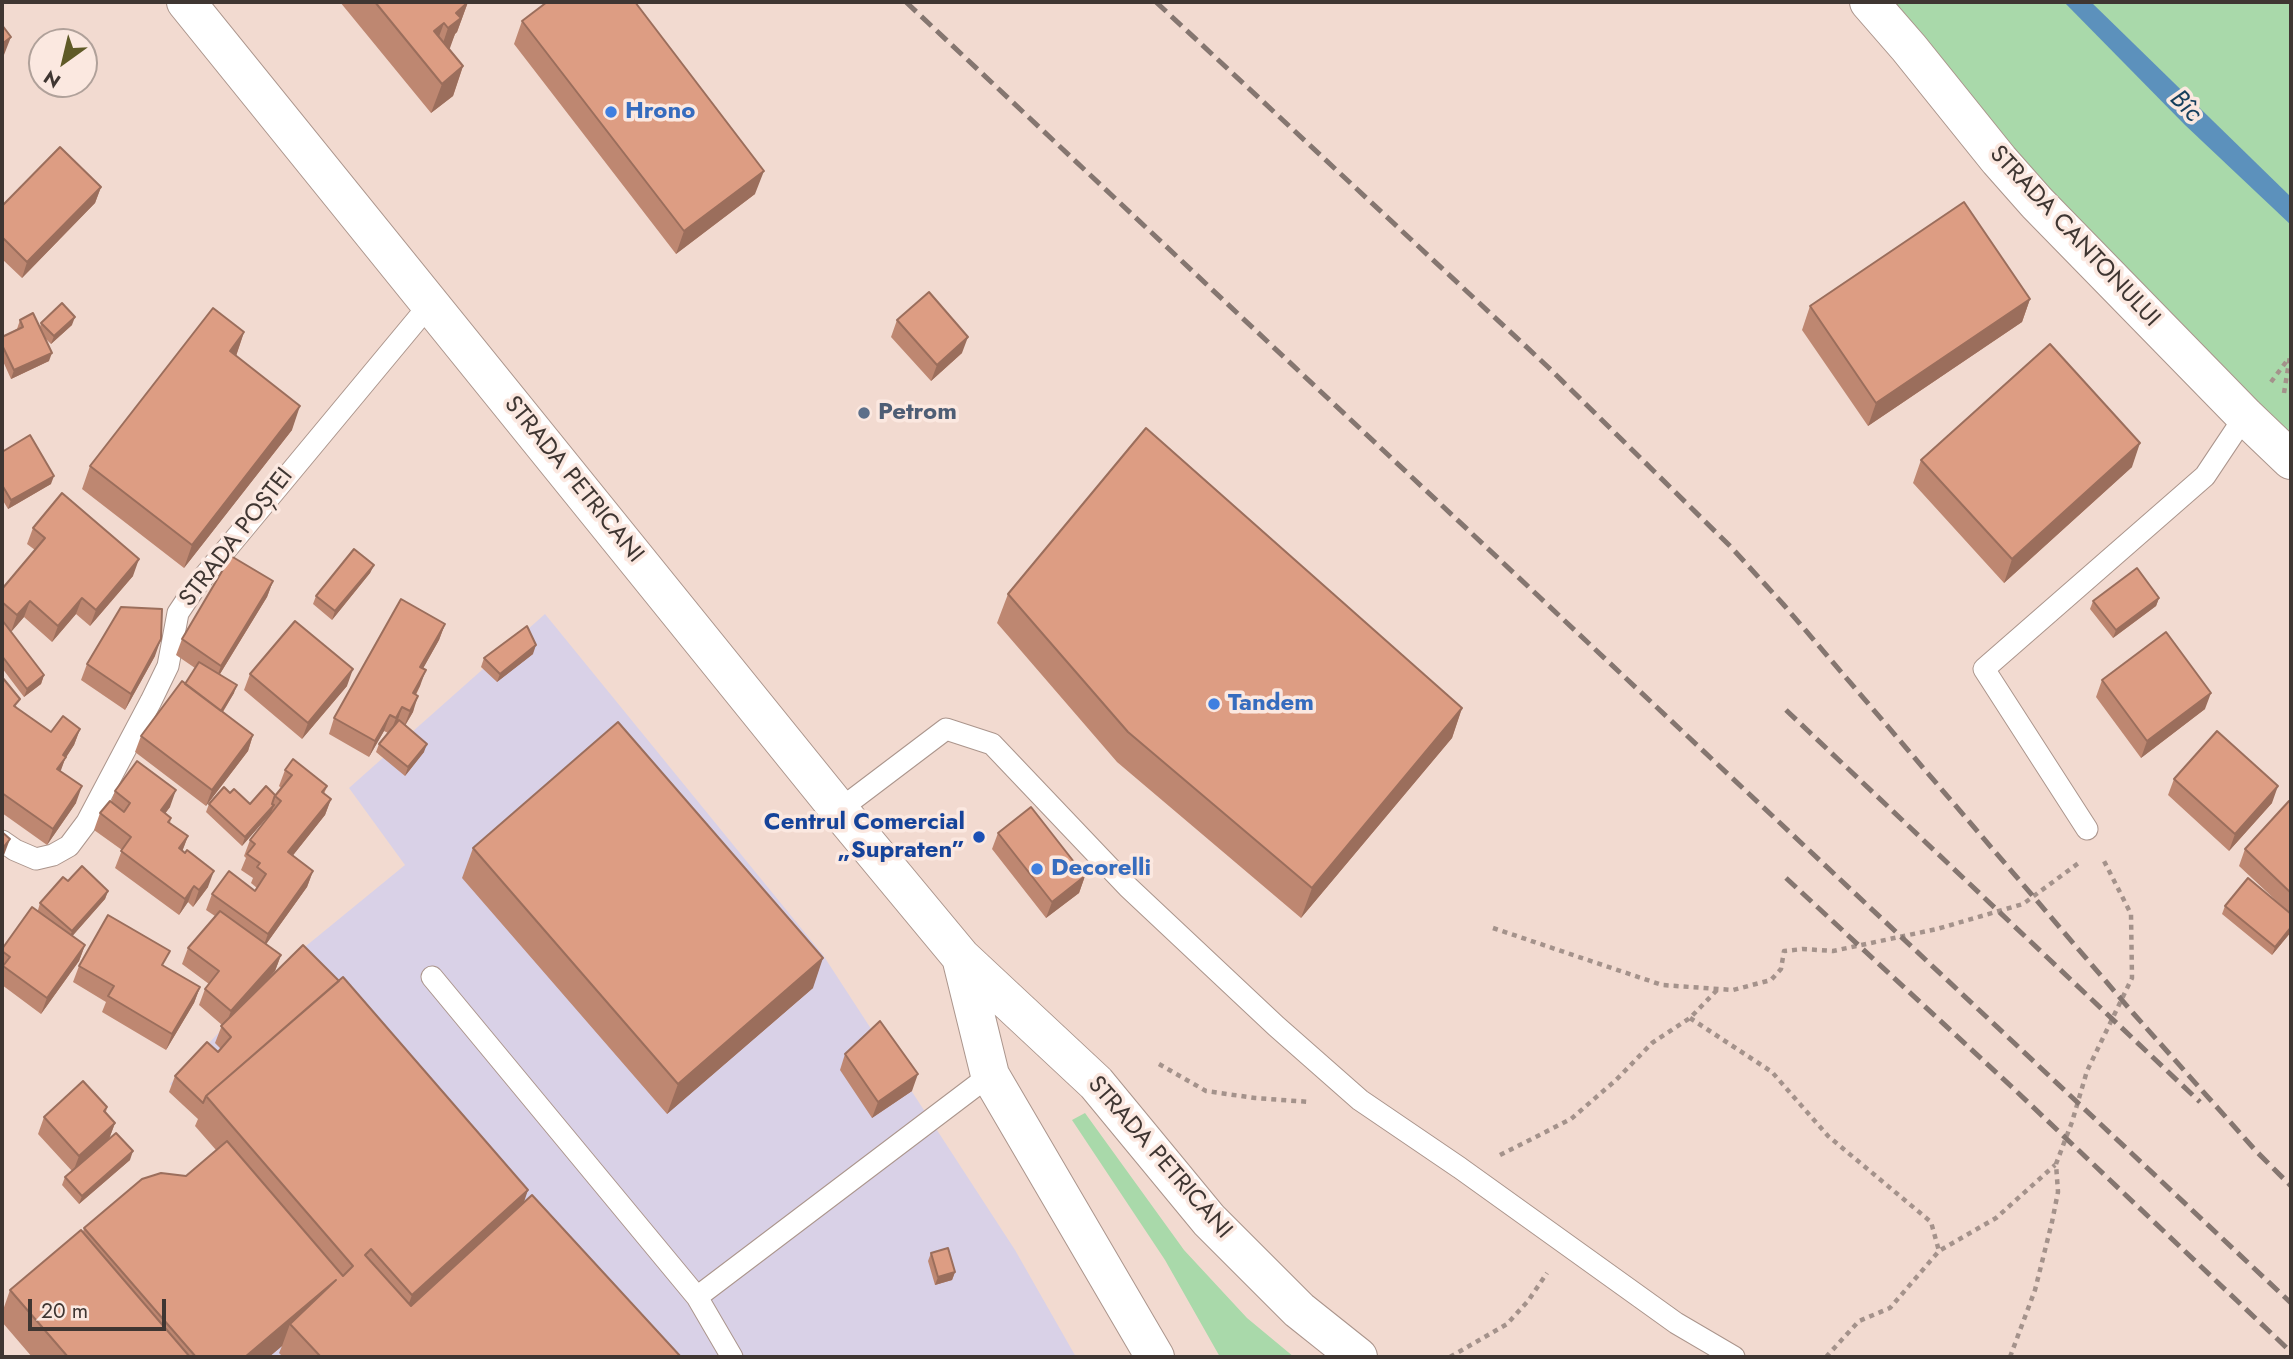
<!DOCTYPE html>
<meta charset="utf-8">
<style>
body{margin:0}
#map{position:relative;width:2293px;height:1359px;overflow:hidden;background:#f2dad0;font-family:Jost,sans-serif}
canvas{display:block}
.frame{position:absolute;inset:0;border:4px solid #3f3632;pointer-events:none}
.north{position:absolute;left:28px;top:28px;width:70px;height:70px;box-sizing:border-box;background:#fbe8e0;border:2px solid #b0a19a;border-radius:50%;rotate:214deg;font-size:19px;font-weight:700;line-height:28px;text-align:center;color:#3f3632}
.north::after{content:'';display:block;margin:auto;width:24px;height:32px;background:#5f5a27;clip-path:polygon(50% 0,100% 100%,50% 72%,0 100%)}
.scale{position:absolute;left:28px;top:1299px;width:138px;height:32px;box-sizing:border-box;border:4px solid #3f3632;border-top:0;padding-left:9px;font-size:21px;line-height:24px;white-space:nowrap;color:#3f3632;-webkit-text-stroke:5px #fbe8e0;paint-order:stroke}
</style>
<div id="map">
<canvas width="2293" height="1359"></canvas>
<div class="frame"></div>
<div class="north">N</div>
<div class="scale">20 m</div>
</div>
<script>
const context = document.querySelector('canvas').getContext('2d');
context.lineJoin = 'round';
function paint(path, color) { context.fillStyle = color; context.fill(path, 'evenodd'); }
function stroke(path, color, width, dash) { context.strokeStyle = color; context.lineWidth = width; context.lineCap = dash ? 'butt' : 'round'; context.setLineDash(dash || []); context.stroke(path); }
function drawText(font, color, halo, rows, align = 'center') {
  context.font = font + ' Jost,sans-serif'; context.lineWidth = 7; context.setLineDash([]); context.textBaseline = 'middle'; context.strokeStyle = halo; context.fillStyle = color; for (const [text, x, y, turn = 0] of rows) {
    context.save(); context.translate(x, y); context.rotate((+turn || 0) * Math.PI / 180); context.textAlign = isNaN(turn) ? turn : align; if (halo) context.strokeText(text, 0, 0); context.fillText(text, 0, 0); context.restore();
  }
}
paint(new Path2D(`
 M 545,614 L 823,955 L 1015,1250 L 1076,1357 L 164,1357 L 231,1155 L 170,1084 L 284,964 L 405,865 L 349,788 Z`), '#d9d1e7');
paint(new Path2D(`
 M 1882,2 L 2291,2 L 2291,440 L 2028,183 Z
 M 1085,1113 L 1184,1250 L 1247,1318 L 1294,1357 L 1220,1357 L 1165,1260 L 1072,1120 Z`), '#a9d9aa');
paint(new Path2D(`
 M 2064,2 L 2091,2 L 2291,197 L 2291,225 L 2185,125 Z`), '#5c91bc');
const lane = new Path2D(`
 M 839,810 L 946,729 L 992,744 L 1128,887 L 1276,1026 L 1360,1100 L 1460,1168 L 1676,1323 L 1734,1357
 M 2087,829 L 1984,669 L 2205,476 L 2245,416
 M 2,841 L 15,850 L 36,859 L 53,855 L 69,846 L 87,822 L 151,701 L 168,666 L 178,613 L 196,586 L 430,304
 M 432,977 L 697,1297 L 732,1357
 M 697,1297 L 990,1075`);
const street = new Path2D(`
 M 1869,2 L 1909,48 L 1999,160 L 2037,203 L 2245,416 L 2291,460`);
const primary = new Path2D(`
 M 186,2 L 839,810 L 961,957 L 1096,1083 L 1209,1220 L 1299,1310 L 1358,1357
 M 961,957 L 990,1075 L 1155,1357`);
stroke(lane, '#ab958c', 23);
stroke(street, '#ab958c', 40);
stroke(primary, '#ab958c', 40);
stroke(new Path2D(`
 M 2271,382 L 2289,358
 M 2284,393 L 2290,356
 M 1493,928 L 1662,985 L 1733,990 L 1771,980 L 1781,969 L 1784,951 L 1803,949 L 1833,951 L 1937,929 L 2023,904 L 2080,862
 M 1690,1018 L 1772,1072 L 1828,1136 L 1931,1222 L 1939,1251
 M 1159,1064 L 1206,1091 L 1255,1098 L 1310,1102
 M 1500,1155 L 1571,1119 L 1616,1080 L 1652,1043 L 1690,1018 L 1717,990
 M 1450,1357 L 1507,1324 L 1528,1301 L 1547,1273
 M 1826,1357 L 1859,1321 L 1890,1308 L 1939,1251 L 1996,1218 L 2055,1165
 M 2010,1357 L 2035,1290 L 2052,1222 L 2058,1192 L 2056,1164 L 2072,1122 L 2087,1071 L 2132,978 L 2131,914 L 2103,859`), '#a4928b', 4.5, [5, 5]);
stroke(lane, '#fff', 21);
stroke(street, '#fff', 38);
stroke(primary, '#fff', 38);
stroke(new Path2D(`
 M 906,2 L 2291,1303
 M 1156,2 L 1548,367 L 1731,547 L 1783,604 L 2133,1013 L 2256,1151 L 2291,1186
 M 1786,710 L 2200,1102
 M 1786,878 L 2013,1088 L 2291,1352`), '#857670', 5, [14, 7]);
paint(new Path2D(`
 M 340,2 L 468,2 L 457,32 L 455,34 L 449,48 L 463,66 L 453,96 L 431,113 Z
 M 522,21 L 755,194 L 676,254 L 514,44 Z
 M 101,187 L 95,203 L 22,278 L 2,259 L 2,206 Z
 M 2030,299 L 2022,322 L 1868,426 L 1802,330 L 1810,306 Z
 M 20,320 L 40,327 L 41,323 L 72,325 L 51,344 L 44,337 L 49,361 L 11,379 L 2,359 L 2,337 L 17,329 Z
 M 897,320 L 962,353 L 931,381 L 891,337 Z
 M 244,332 L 236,356 L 292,430 L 184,568 L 82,489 L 90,466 Z
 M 2,452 L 51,484 L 8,509 L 2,499 Z
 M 1921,460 L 2132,467 L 2004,583 L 1913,483 Z
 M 33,528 L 133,576 L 90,626 L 76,614 L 52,642 L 24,617 L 11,632 L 44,675 L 41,684 L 24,697 L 2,668 L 2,589 L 35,550 L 27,544 Z
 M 374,565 L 370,573 L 332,620 L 313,604 L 316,596 Z
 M 273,581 L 267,597 L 220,674 L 234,693 L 223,712 L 253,735 L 248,751 L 206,806 L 135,752 L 141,736 L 185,684 L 195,668 L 176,655 L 182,639 Z
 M 1008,594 L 1462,708 L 1452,738 L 1301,918 L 1117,762 L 997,623 Z
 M 2159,598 L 2156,606 L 2113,638 L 2090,609 L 2093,601 Z
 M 445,624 L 439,640 L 423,668 L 420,686 L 416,695 L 413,712 L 405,726 L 424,752 L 405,776 L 376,752 L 379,744 L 388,733 L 384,731 L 369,757 L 329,734 L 334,718 Z
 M 533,654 L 497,682 L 481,667 L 484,658 Z
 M 155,656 L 125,710 L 81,680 L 87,664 Z
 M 250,674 L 347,686 L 302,739 L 244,690 Z
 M 2,677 L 17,708 L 51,732 L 80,729 L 74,745 L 65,759 L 60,771 L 76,803 L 47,845 L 2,813 Z
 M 2102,680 L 2205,709 L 2141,758 L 2096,697 Z
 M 285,770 L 327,786 L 324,794 L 331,799 L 325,815 L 293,855 L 313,871 L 307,887 L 266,944 L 281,955 L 275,971 L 265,982 L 524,1202 L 681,1357 L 283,1357 L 279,1353 L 282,1346 L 269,1357 L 32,1357 L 2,1322 L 2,1313 L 10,1290 L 83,1232 L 84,1228 L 186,1176 L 216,1150 L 195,1126 L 198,1119 L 169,1092 L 175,1076 L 218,1052 L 221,1049 L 215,1043 L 222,1025 L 199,1005 L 205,989 L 209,984 L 182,964 L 188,948 L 215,916 L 206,910 L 212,894 L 255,891 L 257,888 L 251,883 L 253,878 L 241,870 L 246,858 L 244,856 L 250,840 L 269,815 L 242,846 L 206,812 L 209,804 L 230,793 L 250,804 L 275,795 L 281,788 L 279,786 Z
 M 2174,779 L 2272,803 L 2229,851 L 2168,795 Z
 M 115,791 L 170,807 L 165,813 L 171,818 L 170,823 L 188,836 L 182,851 L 208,887 L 193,907 L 188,902 L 179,915 L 115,868 L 122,850 L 94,830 L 100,813 L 111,802 Z
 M 2291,803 L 2291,932 L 2272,955 L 2222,914 L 2225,906 L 2282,906 L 2239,866 L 2245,849 Z
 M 998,833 L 1085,876 L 1079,893 L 1046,918 L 992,849 Z
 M 473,848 L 813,988 L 667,1114 L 462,878 Z
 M 68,881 L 108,891 L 105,899 L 72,936 L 85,945 L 79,961 L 41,1014 L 2,985 L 2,949 L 38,910 L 40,903 Z
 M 79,966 L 165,967 L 200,987 L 194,1003 L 166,1050 L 102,1012 L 106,1002 L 73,982 Z
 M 845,1054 L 912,1091 L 872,1118 L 840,1070 Z
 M 107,1107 L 106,1112 L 115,1123 L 109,1139 L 130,1160 L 79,1204 L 62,1185 L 65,1177 L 72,1171 L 38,1134 L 44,1117 Z
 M 931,1253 L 955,1272 L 952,1280 L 935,1285 L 928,1261 Z`), '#be8771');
paint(new Path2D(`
 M 468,2 L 457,32 L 455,34 L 450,48 L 438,58 L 448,28 L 456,13 Z
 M 444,23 L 433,53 L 434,31 Z
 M 11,37 L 2,60 L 2,44 Z
 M 463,66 L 453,96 L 431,113 L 442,84 Z
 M 764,171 L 755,194 L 676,254 L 684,231 Z
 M 101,187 L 95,203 L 22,278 L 27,262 Z
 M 2030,299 L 2022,322 L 1868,426 L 1876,403 Z
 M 75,317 L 72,325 L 51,344 L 54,336 Z
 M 244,332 L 236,356 L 230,351 Z
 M 968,337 L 962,353 L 931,381 L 937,365 Z
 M 52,353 L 49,361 L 11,379 L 14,370 Z
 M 300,406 L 292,430 L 184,568 L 192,545 Z
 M 2140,443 L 2132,467 L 2004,583 L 2012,559 Z
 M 54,476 L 51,484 L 8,509 L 11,500 Z
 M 139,559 L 133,576 L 90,626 L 96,610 Z
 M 374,565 L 370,573 L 332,620 L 335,611 Z
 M 273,581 L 267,597 L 215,682 L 221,666 Z
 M 82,598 L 76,614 L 52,642 L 58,626 Z
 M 2159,598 L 2156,606 L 2113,638 L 2116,630 Z
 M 30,601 L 24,617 L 11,632 L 17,615 Z
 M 445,624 L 439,640 L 415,683 L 420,667 Z
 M 161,639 L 155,656 L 125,710 L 131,694 Z
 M 536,645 L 533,654 L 497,682 L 500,674 Z
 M 353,669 L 347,686 L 302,739 L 308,723 Z
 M 426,670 L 420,686 L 407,710 L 413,693 Z
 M 44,675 L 41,684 L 24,697 L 27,689 Z
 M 237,685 L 234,693 L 214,726 L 217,717 Z
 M 2211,693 L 2205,709 L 2141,758 L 2147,741 Z
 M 418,696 L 413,712 L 404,727 L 410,711 Z
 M 402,707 L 397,723 L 390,734 L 396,718 Z
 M 1462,708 L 1452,738 L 1301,918 L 1312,888 Z
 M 390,715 L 384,731 L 369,757 L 375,741 Z
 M 80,729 L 74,745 L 65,759 L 60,773 L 52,785 L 63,755 Z
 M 253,735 L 248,751 L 206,806 L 212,790 Z
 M 427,744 L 424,752 L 405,776 L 408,767 Z
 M 82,786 L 76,803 L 47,845 L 53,829 Z
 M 2278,786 L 2272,803 L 2229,851 L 2235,834 Z
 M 176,790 L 170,807 L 156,826 L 161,810 Z
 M 331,799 L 325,815 L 283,868 L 288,852 Z
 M 274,805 L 271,813 L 242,846 L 245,837 Z
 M 188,836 L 182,852 L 179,848 Z
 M 10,839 L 4,855 L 2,857 L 2,849 Z
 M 214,871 L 208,887 L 193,907 L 199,890 Z
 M 313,871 L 307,887 L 262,950 L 268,934 Z
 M 1085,876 L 1079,893 L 1046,918 L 1052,902 Z
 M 194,886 L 188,902 L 179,915 L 185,899 Z
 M 108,891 L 105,899 L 69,940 L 72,931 Z
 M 2291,927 L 2291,932 L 2272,955 L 2275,947 Z
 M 85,945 L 79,961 L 41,1014 L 47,998 Z
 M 281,955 L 275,971 L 225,1027 L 231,1011 Z
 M 823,958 L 813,988 L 667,1114 L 678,1084 Z
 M 200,987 L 194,1003 L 166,1050 L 172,1034 Z
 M 918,1074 L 912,1091 L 872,1118 L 878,1102 Z
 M 115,1123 L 109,1139 L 73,1172 L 79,1156 Z
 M 133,1151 L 130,1160 L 79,1204 L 82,1196 Z
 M 528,1190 L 518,1220 L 401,1325 L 412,1295 Z
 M 955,1272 L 952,1280 L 935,1285 L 938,1277 Z
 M 336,1280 L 290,1324 L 282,1346 L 269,1357 L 245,1357 Z`), '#9b6e5c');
const building = new Path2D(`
 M 375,2 L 468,2 L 456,13 L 461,18 L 448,28 L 444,23 L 434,31 L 463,66 L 442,84 Z
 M 547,2 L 635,2 L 764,171 L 684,231 L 522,21 Z
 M 2,25 L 11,37 L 2,44 Z
 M 60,147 L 101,187 L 27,262 L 2,237 L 2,206 Z
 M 1964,202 L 2030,299 L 1876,403 L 1810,306 Z
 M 929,292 L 968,337 L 937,365 L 897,320 Z
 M 62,303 L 75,317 L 54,336 L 41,323 Z
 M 213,308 L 244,332 L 230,351 L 300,406 L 192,545 L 90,466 Z
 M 33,313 L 52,353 L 14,370 L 2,345 L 2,337 L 23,327 L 20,320 Z
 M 2050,344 L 2140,443 L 2012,559 L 1921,460 Z
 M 1146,428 L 1462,708 L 1312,888 L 1128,732 L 1008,594 Z
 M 30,435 L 54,476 L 11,500 L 2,485 L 2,452 Z
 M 62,493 L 139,559 L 96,610 L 82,598 L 58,626 L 30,601 L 17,615 L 2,602 L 2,589 L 45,538 L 33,528 Z
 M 354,549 L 374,565 L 335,611 L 316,596 Z
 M 231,556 L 273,581 L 221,666 L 182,639 Z
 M 2137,568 L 2159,598 L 2116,630 L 2093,601 Z
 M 401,599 L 445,624 L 420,667 L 426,670 L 413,693 L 418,696 L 410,711 L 402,707 L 396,718 L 390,715 L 375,741 L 334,718 Z
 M 121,607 L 162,609 L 161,639 L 131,694 L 87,664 Z
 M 2,620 L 44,675 L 27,689 L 2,656 Z
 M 295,621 L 353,669 L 308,723 L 250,674 Z
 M 527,626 L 536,645 L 500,674 L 484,658 Z
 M 2166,632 L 2211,693 L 2147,741 L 2102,680 Z
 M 199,662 L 237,685 L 221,711 L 185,684 Z
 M 2,677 L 20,699 L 14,706 L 51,732 L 63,716 L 80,729 L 63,755 L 66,757 L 57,769 L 82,786 L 53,829 L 2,793 Z
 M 182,681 L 253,735 L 212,790 L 141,736 Z
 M 399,720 L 427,744 L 408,767 L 379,744 Z
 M 618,722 L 823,958 L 678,1084 L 473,848 Z
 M 2217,731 L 2278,786 L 2235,834 L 2174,779 Z
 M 293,759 L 327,786 L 322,792 L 331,799 L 288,852 L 313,871 L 268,934 L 212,894 L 229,871 L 255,891 L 266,874 L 257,867 L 260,863 L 247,854 L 255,844 L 250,840 L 281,801 L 275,796 L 292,775 L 285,770 Z
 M 137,761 L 176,790 L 161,810 L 171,818 L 168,822 L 188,836 L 179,848 L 185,853 L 187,850 L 214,871 L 199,890 L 194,886 L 185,899 L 121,851 L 131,837 L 100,813 L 110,801 L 124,812 L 130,803 L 115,791 Z
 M 266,786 L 275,795 L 272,804 L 274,805 L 245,837 L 209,804 L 224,787 L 230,793 L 234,789 L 250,804 Z
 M 2289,801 L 2291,803 L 2291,893 L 2245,849 Z
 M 1031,807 L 1085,876 L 1052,902 L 998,833 Z
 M 2,832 L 10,839 L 2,849 Z
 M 82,866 L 108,891 L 72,931 L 40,903 L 63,877 L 68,881 Z
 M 2248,878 L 2291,914 L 2291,927 L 2275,947 L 2225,906 Z
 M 32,907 L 85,945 L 47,998 L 3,966 L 10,957 L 2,951 L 2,949 Z
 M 220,911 L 281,955 L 231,1011 L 205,989 L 219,971 L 188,948 Z
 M 108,915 L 170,951 L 162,965 L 200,987 L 172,1034 L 108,996 L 114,986 L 79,966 Z
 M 303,945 L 339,981 L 206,1096 L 203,1103 L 175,1076 L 207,1042 L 218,1052 L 231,1037 L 221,1026 Z
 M 343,977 L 528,1190 L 412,1295 L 371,1249 L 365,1255 L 411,1306 L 532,1195 L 681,1357 L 321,1357 L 290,1324 L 336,1280 L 245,1357 L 196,1357 L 84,1228 L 142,1179 L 161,1173 L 186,1176 L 227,1141 L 343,1276 L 353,1266 L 206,1096 Z
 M 880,1021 L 918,1074 L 878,1102 L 845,1054 Z
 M 83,1081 L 107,1107 L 104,1111 L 115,1123 L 79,1156 L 44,1117 Z
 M 116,1133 L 133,1151 L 82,1196 L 65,1177 Z
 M 81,1230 L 190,1357 L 68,1357 L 10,1290 Z
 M 948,1248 L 955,1272 L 938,1277 L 931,1253 Z`);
paint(building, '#dd9d83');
stroke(building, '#9b6e5c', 2);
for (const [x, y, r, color] of [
 [611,112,7,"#3f7fe0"],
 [864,413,7,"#5c6f8a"],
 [1214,704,7,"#3f7fe0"],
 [979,837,7,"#1a4fb4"],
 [1037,869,7,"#3f7fe0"]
]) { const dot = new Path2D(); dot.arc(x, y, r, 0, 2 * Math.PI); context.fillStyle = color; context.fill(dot); stroke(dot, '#fbe8e0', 2.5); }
drawText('bold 24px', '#366cbe', '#fbe8e0', [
 ["Hrono",625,112],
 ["Tandem",1228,704],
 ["Decorelli",1051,869]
], 'left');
drawText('24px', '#3f3632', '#fbe8e0', [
 ["STRADA CANTONULUI",2074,237,47],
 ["STRADA PETRICANI",573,480,51],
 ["STRADA POȘTEI",237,538,-52],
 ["STRADA PETRICANI",1159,1158,49]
]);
drawText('bold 24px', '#4e5e75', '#fbe8e0', [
 ["Petrom",878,413]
], 'left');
drawText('bold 24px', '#164399', '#fbe8e0', [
 ["Centrul Comercial",965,823],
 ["„Supraten”",965,851]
], 'right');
drawText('italic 26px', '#163f5d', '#fbe8e0', [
 ["Bîc",2185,107,45]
]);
</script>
